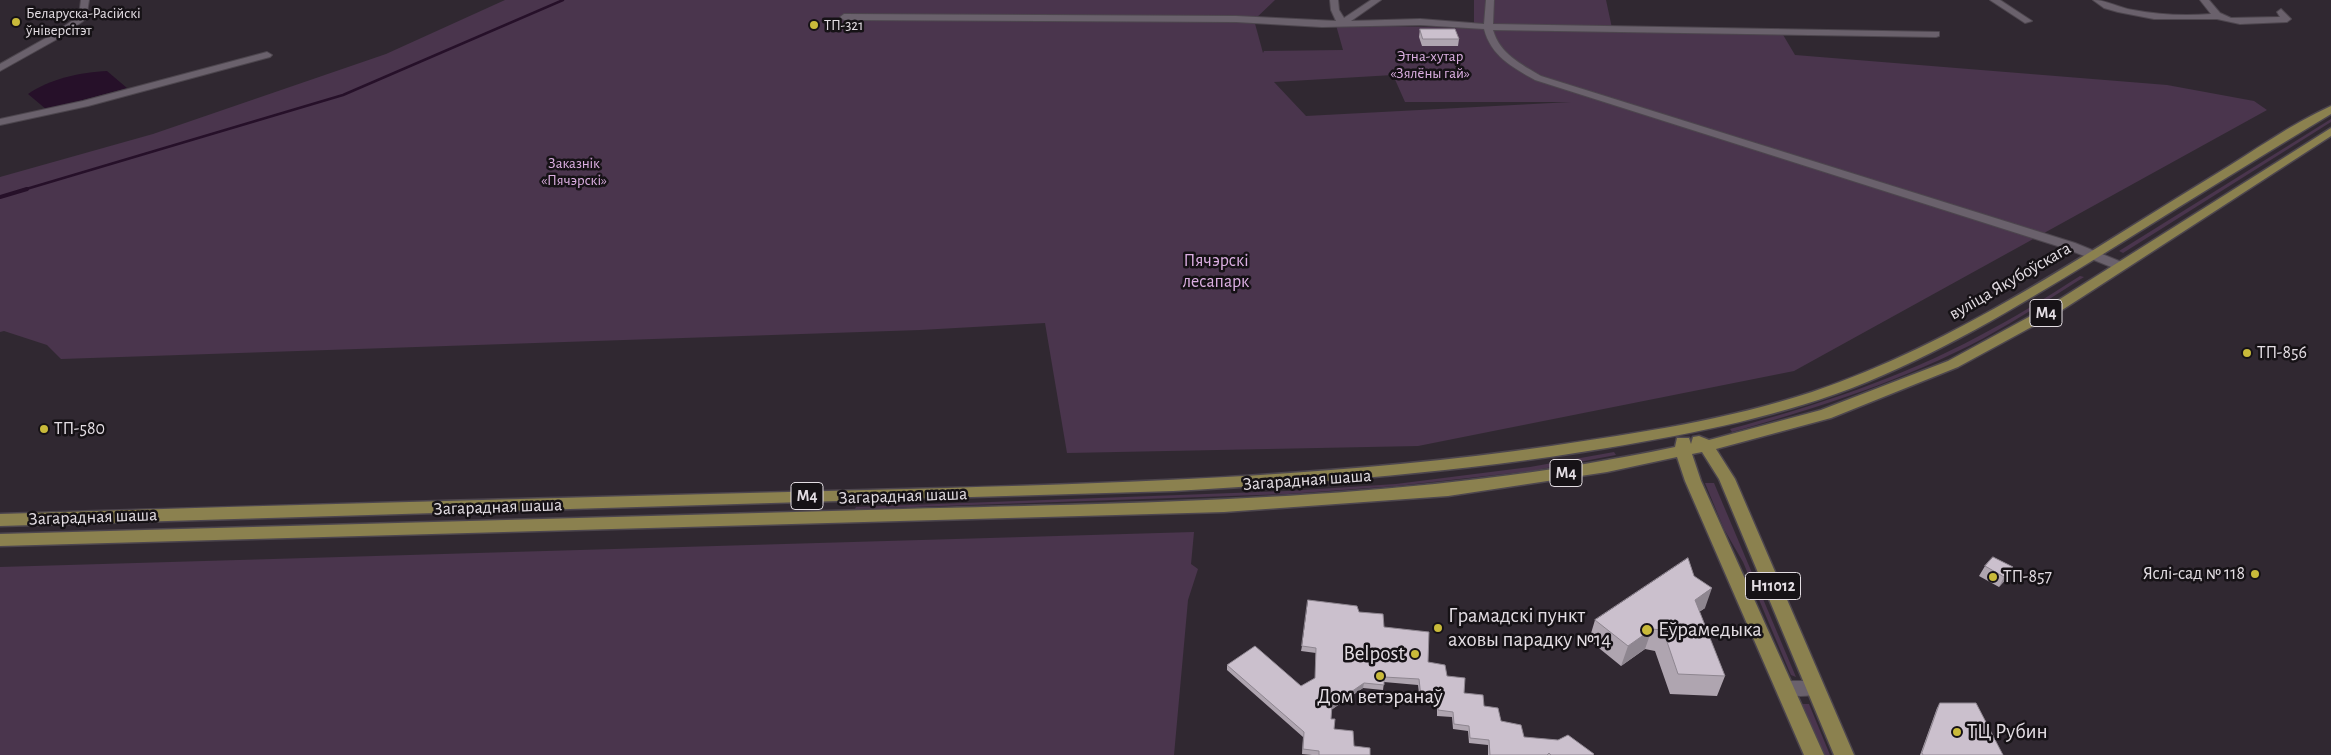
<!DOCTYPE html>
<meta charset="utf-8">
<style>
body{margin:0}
canvas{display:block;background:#302831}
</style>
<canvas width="2331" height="755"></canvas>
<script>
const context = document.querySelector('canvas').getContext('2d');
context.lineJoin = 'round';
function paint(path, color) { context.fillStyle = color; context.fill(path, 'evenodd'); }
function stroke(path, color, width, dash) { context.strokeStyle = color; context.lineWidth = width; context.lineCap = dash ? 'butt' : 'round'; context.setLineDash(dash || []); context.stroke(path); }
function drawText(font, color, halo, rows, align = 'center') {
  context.font = font + ' "Alegreya Sans",sans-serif'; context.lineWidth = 5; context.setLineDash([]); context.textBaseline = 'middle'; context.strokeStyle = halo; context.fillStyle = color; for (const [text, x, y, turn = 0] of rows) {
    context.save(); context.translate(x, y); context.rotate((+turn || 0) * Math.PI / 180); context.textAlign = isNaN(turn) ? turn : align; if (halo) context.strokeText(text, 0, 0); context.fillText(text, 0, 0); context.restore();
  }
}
paint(new Path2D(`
 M 505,0 L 1275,0 L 1254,20 L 1263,53 L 1264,51 L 1343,50 L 1336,25 L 1474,28 L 1474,0 L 1606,0 L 1612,28 L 1779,28 L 1795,55 L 2167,85 L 2254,101 L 2267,110 L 1794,371 L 1418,446 L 1067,453 L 1045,323 L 920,330 L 61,359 L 47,345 L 4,331 L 0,332 L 0,177 L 153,134 L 386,54 ZM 1393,75 L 1405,102 L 1571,102 L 1306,116 L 1274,82 Z
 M 2331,119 L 2331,122 L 2123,253 L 2119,251 Z
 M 2080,276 L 2084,277 C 2051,298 2018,319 1984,338 C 1905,380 1818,408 1732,432 L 1730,429 C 1815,406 1901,378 1979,336 C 2014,318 2047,297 2080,276 Z
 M 1614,452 L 1616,455 L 1531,471 L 1397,486 L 1288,494 L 855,509 L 856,507 L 1287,491 L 1396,484 L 1530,467 Z
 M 1705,483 L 1714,483 L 1796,677 L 1791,675 L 1743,562 L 1724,529 Z
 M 1194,532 L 1191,564 L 1198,569 L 1188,600 L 1174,755 L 0,755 L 0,567 Z
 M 1800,704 L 1809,704 L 1830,755 L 1822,755 Z`), '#4a354d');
paint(new Path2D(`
 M 107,71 L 127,88 L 47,110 L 28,94 C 49,79 81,72 107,71 Z`), '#261029');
stroke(new Path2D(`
 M 23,190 L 343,95 L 563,0`), '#261029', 2.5);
stroke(new Path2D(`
 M 0,197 L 27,189`), '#261029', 4);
const street = new Path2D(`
 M 81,0 L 89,0 L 86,19 L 59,38 L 0,71 L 0,64 L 53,34 L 79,16 Z
 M 1330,0 L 1338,0 L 1339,10 L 1344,18 L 1371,0 L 1381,0 L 1351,21 L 1420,19 L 1484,24 L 1486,0 L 1494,0 L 1493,24 L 1939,32 L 1939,36 L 1936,37 L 1493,30 C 1500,54 1521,64 1541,76 L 2075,243 L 2124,263 L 2126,266 L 2120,270 L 2116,269 L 2067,249 L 1535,80 C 1512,67 1491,56 1484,29 L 1420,25 L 1322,27 L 1236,22 L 844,20 L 840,17 L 844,14 L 1236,16 L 1336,21 L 1331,10 Z
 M 1990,0 L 2000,0 L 2032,21 L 2025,23 Z
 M 2093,0 C 2107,0 2119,8 2133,10 C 2159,15 2186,16 2211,14 L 2200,0 L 2209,0 L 2220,13 L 2231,18 L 2280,17 L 2277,12 L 2281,9 L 2291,19 L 2287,22 L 2240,24 L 2217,19 L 2154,19 L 2118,12 L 2104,8 Z
 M 267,52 L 272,55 L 270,57 L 88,106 L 0,125 L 0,119 L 83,101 Z
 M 1786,681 L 1815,681 L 1821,683 L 1824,688 L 1821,693 C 1809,697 1792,697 1780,693 L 1777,688 L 1780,683 Z`);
const primary = new Path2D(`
 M 2331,106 L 2331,114 C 2256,159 2182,205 2108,251 C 2030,299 1952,347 1867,382 C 1784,416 1695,433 1607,448 C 1463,472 1318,483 1173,491 L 0,526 L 0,514 C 315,504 631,496 946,488 C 1148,482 1350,475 1551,446 C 1638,433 1727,420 1812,392 C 1957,343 2086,253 2216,174 C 2254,151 2291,124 2331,106 Z
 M 2331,128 L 2331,136 L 2059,312 L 1958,367 L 1831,418 L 1716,449 L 1735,479 L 1854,755 L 1834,755 L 1719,479 L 1702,452 L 1692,454 L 1701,481 L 1824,755 L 1804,755 L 1685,481 L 1677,457 L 1607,472 L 1448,496 L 1224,512 L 0,546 L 0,534 C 301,526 602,517 903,509 C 1163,502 1419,501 1675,447 L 1677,438 L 1689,438 L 1691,444 L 1693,437 L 1699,436 L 1709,440 L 1821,410 L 1948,361 L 2049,306 Z`);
stroke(street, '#4d464e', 2);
stroke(primary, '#4d464e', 3);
paint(street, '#6a616c');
paint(primary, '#8b814f');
paint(new Path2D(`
 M 1420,29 L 1459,39 L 1458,46 L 1422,46 L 1419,37 Z
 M 1985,566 L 2007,578 L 1999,587 L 1979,576 Z
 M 1694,576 L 1705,608 L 1699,612 L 1725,676 L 1717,696 L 1670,694 L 1655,651 L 1645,649 L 1621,666 L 1589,640 L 1595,620 Z
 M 1359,612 L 1384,627 L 1428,662 L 1447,676 L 1464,693 L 1484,706 L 1501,721 L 1524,737 L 1593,755 L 1488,755 L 1488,745 L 1469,743 L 1468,731 L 1453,729 L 1452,717 L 1437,716 L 1437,704 L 1420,702 L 1418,685 L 1384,682 L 1383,690 L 1363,688 L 1331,710 L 1331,719 L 1334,729 L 1354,746 L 1370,755 L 1312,755 L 1302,754 L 1303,737 L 1227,670 L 1227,665 L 1301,686 L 1315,679 L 1316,653 L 1301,651 L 1302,646 Z
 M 1940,703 L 2003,755 L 1920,755 L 1937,708 Z`), '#afa5b0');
paint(new Path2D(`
 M 2013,567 L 2007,578 L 1999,587 L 2004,577 Z
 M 1712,588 L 1705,608 L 1687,620 L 1695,600 Z
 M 1652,629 L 1645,649 L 1621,666 L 1628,646 Z
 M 1364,683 L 1363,688 L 1331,710 L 1332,705 Z`), '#8e8690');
const building = new Path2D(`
 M 1420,29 L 1455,29 L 1459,39 L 1423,39 Z
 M 1993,557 L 2013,567 L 2004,577 L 1985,566 Z
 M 1688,558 L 1694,576 L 1712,588 L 1695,600 L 1725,676 L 1678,674 L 1663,630 L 1652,629 L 1628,646 L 1595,620 Z
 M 1308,600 L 1357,606 L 1359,612 L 1383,614 L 1384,627 L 1429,632 L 1428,662 L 1445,665 L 1447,676 L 1465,678 L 1464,693 L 1483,695 L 1484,706 L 1498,708 L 1501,721 L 1521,725 L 1524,737 L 1558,740 L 1568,735 L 1594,754 L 1593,755 L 1551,755 L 1549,753 L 1547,755 L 1490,755 L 1489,740 L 1470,738 L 1469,726 L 1454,724 L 1453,712 L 1438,710 L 1438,699 L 1421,697 L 1419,679 L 1384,677 L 1384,685 L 1364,683 L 1332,705 L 1331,719 L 1335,719 L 1334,729 L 1353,731 L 1354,746 L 1370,748 L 1370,755 L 1319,755 L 1319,751 L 1303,749 L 1304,732 L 1227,665 L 1255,646 L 1301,686 L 1315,678 L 1316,648 L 1302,646 Z
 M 1940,703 L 1976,703 L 2003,755 L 1923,755 L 1922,753 Z`);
paint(building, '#cbc0cd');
stroke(building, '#8e8690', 1);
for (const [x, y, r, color] of [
 [16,22,5,"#c9ba3a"],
 [814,25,5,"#c9ba3a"],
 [2247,353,5,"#c9ba3a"],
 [44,429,5,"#c9ba3a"],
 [2255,574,5,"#c9ba3a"],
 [1993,577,5,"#c9ba3a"],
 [1438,628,5,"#c9ba3a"],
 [1647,630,6,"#c9ba3a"],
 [1415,654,5,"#c9ba3a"],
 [1380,676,5,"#c9ba3a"],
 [1957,732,5,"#c9ba3a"]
]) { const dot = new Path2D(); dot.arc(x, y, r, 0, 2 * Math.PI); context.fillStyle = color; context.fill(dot); stroke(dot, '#161216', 2); }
drawText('15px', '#e3dde3', '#161216', [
 ["Беларуска-Расійскі",26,13],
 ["ўніверсітэт",26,30],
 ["ТП-321",824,25]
], 'left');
drawText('15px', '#dcafe2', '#161216', [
 ["Этна-хутар",1430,56],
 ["«Зялёны гай»",1430,73],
 ["Заказнік",574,163],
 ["«Пячэрскі»",574,180]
]);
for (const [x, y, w] of [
 [2046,313,32],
 [1566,473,32],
 [807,496,32],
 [1773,586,55]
]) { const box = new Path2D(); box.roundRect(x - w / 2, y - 13.5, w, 27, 4); context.fillStyle = '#161216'; context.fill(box); stroke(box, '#e3dde3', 1); }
drawText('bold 16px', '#e3dde3', null, [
 ["М4",2046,313],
 ["М4",1566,473],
 ["М4",807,496],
 ["Н11012",1773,586]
]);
drawText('18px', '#dcafe2', '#161216', [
 ["Пячэрскі",1216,261],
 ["лесапарк",1216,282]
]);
drawText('18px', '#e3dde3', '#161216', [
 ["вуліца Якубоўскага",2010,281,-30],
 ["Загарадная шаша",1307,480,-4],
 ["Загарадная шаша",903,496,-2],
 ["Загарадная шаша",498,507,-2],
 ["Загарадная шаша",93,517,-2]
]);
drawText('18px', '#e3dde3', '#161216', [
 ["ТП-856",2257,353],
 ["ТП-580",54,429],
 ["Яслі-сад № 118",2245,574,"right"],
 ["ТП-857",2003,577]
], 'left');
drawText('21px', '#e3dde3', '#161216', [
 ["Грамадскі пункт",1448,616],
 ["аховы парадку №14",1448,640],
 ["Еўрамедыка",1658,630],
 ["Belpost",1405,654,"right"],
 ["Дом ветэранаў",1380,697,"center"],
 ["ТЦ Рубин",1967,732]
], 'left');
</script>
